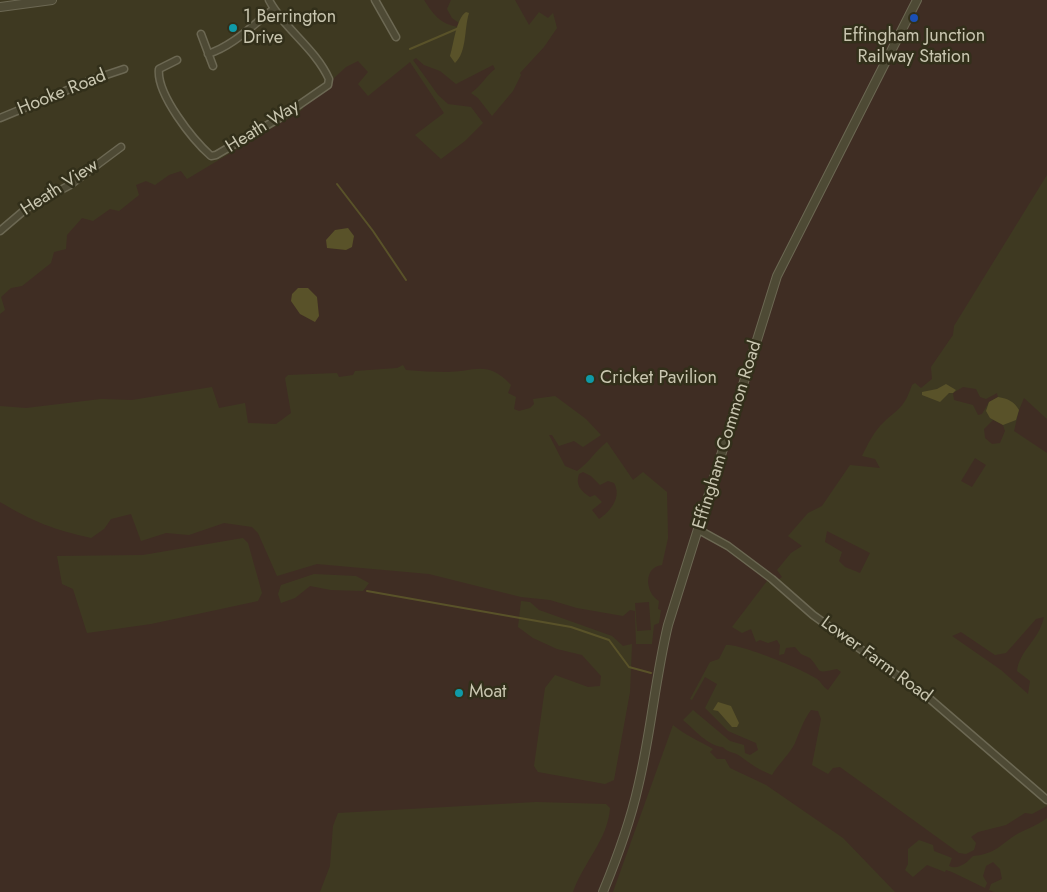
<!DOCTYPE html>
<style>
body{margin:0}
canvas{display:block;background:#3e3921}
</style>
<canvas width="1047" height="892"></canvas>
<script>
const context = document.querySelector('canvas').getContext('2d');
context.lineJoin = 'round';
function paint(path, color) { context.fillStyle = color; context.fill(path, 'evenodd'); }
function stroke(path, color, width, dash) { context.strokeStyle = color; context.lineWidth = width; context.lineCap = dash ? 'butt' : 'round'; context.setLineDash(dash || []); context.stroke(path); }
function drawText(font, color, halo, rows, align = 'center') {
  context.font = font + ' Jost,sans-serif'; context.lineWidth = 5; context.setLineDash([]); context.textBaseline = 'middle'; context.strokeStyle = halo; context.fillStyle = color; for (const [text, x, y, turn = 0] of rows) {
    context.save(); context.translate(x, y); context.rotate((+turn || 0) * Math.PI / 180); context.textAlign = isNaN(turn) ? turn : align; if (halo) context.strokeText(text, 0, 0); context.fillText(text, 0, 0); context.restore();
  }
}
paint(new Path2D(`
 M 424,0 L 451,0 L 447,9 L 452,18 L 459,23 L 458,27 C 440,24 433,14 424,0 Z
 M 515,0 L 1047,0 L 1047,175 L 954,326 L 953,335 L 931,367 L 932,379 L 921,388 L 915,383 L 912,385 C 904,408 900,407 884,422 C 874,431 868,444 862,456 L 875,459 L 880,468 L 850,465 L 822,506 L 808,513 L 788,536 L 802,546 L 791,553 L 777,570 L 782,577 L 778,580 L 769,573 L 767,581 L 732,627 L 742,633 L 751,629 L 756,642 L 760,640 L 768,643 L 777,640 L 780,645 L 779,655 L 784,654 L 786,648 L 795,647 L 801,654 L 810,658 C 823,672 814,674 837,669 L 841,672 L 828,690 C 823,687 821,682 817,679 C 805,670 739,643 726,645 L 719,659 L 710,662 L 690,699 L 692,700 L 705,677 L 717,684 L 705,708 L 728,731 L 756,743 L 758,750 L 750,755 L 745,753 L 744,745 L 730,741 L 693,710 L 683,720 C 695,730 708,746 723,747 C 728,753 735,752 740,756 C 751,764 759,770 772,775 C 778,764 790,754 795,743 C 800,731 803,721 811,710 L 818,711 L 821,719 L 812,765 L 828,774 L 833,768 L 840,767 L 959,853 L 966,854 L 974,850 L 976,843 L 971,837 L 978,832 L 1006,825 L 1025,813 L 1032,814 L 1047,806 L 1047,818 C 1038,825 1029,828 1019,833 C 1000,844 997,854 973,856 C 967,863 958,870 949,866 L 952,858 L 934,851 L 933,845 L 919,840 L 908,849 L 908,864 L 905,870 L 913,877 L 927,865 L 945,872 L 946,870 L 952,872 L 985,888 L 987,883 L 983,876 L 986,866 L 993,862 L 1000,869 L 1002,879 L 991,884 L 989,890 L 994,892 L 895,892 L 843,838 L 766,785 L 730,768 L 725,759 L 717,759 L 710,752 L 713,749 C 701,742 683,734 673,725 L 613,892 L 573,892 C 583,863 608,839 610,808 L 606,804 L 536,802 L 338,813 L 333,826 L 330,866 L 320,892 L 0,892 L 0,502 C 34,522 52,529 91,538 L 104,529 L 111,519 L 131,514 L 141,541 L 166,533 L 189,535 L 224,523 L 252,527 L 258,533 L 277,576 L 317,564 L 429,574 L 521,597 L 550,600 L 577,608 L 623,616 L 630,610 L 635,611 L 636,644 L 652,644 L 654,625 L 659,623 L 661,610 L 658,609 L 659,601 C 645,593 643,567 662,565 L 668,538 L 667,492 L 643,472 L 633,480 L 607,442 C 595,451 589,463 577,471 L 565,466 L 549,435 L 552,435 L 559,446 L 574,441 L 583,447 L 601,435 L 586,419 L 555,396 L 533,399 L 534,404 L 530,408 L 519,411 L 514,409 L 516,397 L 508,393 L 511,385 C 487,359 475,372 446,372 C 433,372 419,371 406,370 L 403,365 L 397,368 L 355,371 L 353,375 L 339,377 L 337,373 L 288,375 L 285,378 L 291,413 L 276,424 L 248,423 L 245,403 L 219,408 L 212,387 L 132,400 L 101,399 L 26,408 L 0,406 L 0,314 L 5,310 L 1,297 L 11,288 L 22,286 L 51,263 L 54,252 L 66,249 L 67,235 L 82,218 L 93,221 L 110,209 L 119,211 L 139,195 L 136,185 L 146,181 L 155,185 L 169,175 L 181,171 L 187,179 L 299,112 L 303,109 L 301,100 L 333,79 L 346,67 L 358,61 L 368,72 L 358,84 L 368,96 L 410,62 L 444,113 L 415,135 L 441,159 L 465,141 L 483,123 L 471,107 L 448,104 L 438,95 L 413,60 L 416,58 L 424,65 L 440,71 L 456,84 L 493,65 L 495,69 C 485,77 481,86 471,93 L 478,98 L 492,116 L 513,91 L 521,75 L 520,73 L 544,47 L 557,28 L 553,13 L 548,18 L 539,12 L 529,25 ZM 243,538 L 248,543 L 262,593 L 258,601 L 151,624 L 87,633 L 73,589 L 62,584 L 57,556 L 143,555 ZM 314,574 L 356,576 L 369,583 L 363,591 L 331,590 L 310,586 L 295,598 L 281,603 L 278,594 L 281,585 ZM 521,601 L 530,602 L 539,610 L 612,636 L 623,646 L 632,644 L 630,692 L 614,780 L 605,784 L 538,772 L 534,766 L 545,688 L 555,675 L 588,687 L 600,686 L 601,676 L 582,655 L 557,649 L 533,638 L 518,627 Z
 M 963,387 L 976,389 L 980,397 L 986,399 L 997,393 L 998,397 L 989,402 L 982,414 L 978,415 L 973,405 L 954,400 L 953,393 Z
 M 1024,398 L 1047,419 L 1047,453 L 1014,431 L 1019,410 Z
 M 993,420 L 1003,425 L 1005,431 L 1000,443 L 992,444 L 985,438 L 984,429 Z
 M 975,458 L 986,465 L 972,487 L 961,481 Z
 M 583,472 L 591,476 L 600,485 L 608,481 L 614,483 C 622,497 611,511 599,519 L 592,510 L 602,502 L 595,495 L 590,497 C 581,491 575,485 579,474 Z
 M 827,531 L 870,553 L 860,573 L 845,567 L 839,561 L 842,552 L 825,542 Z
 M 649,602 L 651,630 L 637,631 L 635,603 Z
 M 1044,617 C 1039,641 1020,649 1017,671 L 1030,681 L 1028,694 L 1001,670 L 952,636 L 961,632 L 995,655 L 1006,653 L 1036,619 Z`), '#3f2d23');
paint(new Path2D(`
 M 466,12 L 469,13 C 464,29 467,52 455,63 L 450,56 C 454,43 456,19 466,12 Z
 M 348,228 L 354,236 L 352,247 L 346,250 L 327,248 L 326,240 L 335,230 Z
 M 298,288 L 308,288 L 317,297 L 319,316 L 315,322 L 300,314 L 291,301 L 292,294 Z
 M 946,384 L 956,390 L 953,393 L 949,393 L 940,402 L 922,395 L 922,392 L 937,389 Z
 M 998,397 C 1008,399 1014,401 1019,410 L 1016,420 L 1003,425 L 990,418 L 986,411 L 989,402 Z
 M 718,702 L 731,706 L 739,723 L 737,727 L 732,727 L 718,711 L 713,710 Z`), '#595229');
stroke(new Path2D(`
 M 410,49 L 459,28
 M 337,184 L 373,231 L 406,280
 M 367,591 L 571,627 L 609,640 L 629,667 L 651,673`), '#595229', 2);
const minor = new Path2D(`
 M 375,0 L 396,37
 M 201,34 L 213,66
 M 208,54 C 235,45 252,25 274,9
 M 177,60 L 159,69 C 156,94 193,140 211,156 L 216,155 L 283,116 L 328,85 L 329,79 C 315,48 284,29 269,0
 M 0,118 L 94,79 L 124,69
 M 0,231 L 27,208 L 70,185 L 121,147
 M 699,530 L 728,546 L 772,579 L 813,615 L 930,699 L 1047,800`);
const tertiary = new Path2D(`
 M 0,7 L 52,0
 M 603,892 C 617,858 630,823 638,787 C 651,733 655,679 668,625 L 777,276 L 917,0`);
stroke(minor, '#6c6853', 9);
stroke(tertiary, '#6c6853', 10);
stroke(minor, '#4e4a35', 6);
stroke(tertiary, '#4e4a35', 8);
for (const [x, y, r, color] of [
 [914,18,5,"#1a4fb4"],
 [233,28,5,"#0f9aa8"],
 [590,379,5,"#0f9aa8"],
 [459,693,5,"#0f9aa8"]
]) { const dot = new Path2D(); dot.arc(x, y, r, 0, 2 * Math.PI); context.fillStyle = color; context.fill(dot); stroke(dot, '#322f1a', 2); }
drawText('18px', '#c9c6b0', '#322f1a', [
 ["1 Berrington",243,18],
 ["Drive",243,39],
 ["Effingham Junction",914,37,"center"],
 ["Railway Station",914,58,"center"],
 ["Cricket Pavilion",600,379],
 ["Moat",469,693]
], 'left');
drawText('18px', '#c9c6b0', '#322f1a', [
 ["Hooke Road",62,93,-22],
 ["Heath Way",263,127,-32],
 ["Heath View",60,188,-33],
 ["Effingham Common Road",728,435,-73],
 ["Lower Farm Road",876,660,36]
]);
</script>
